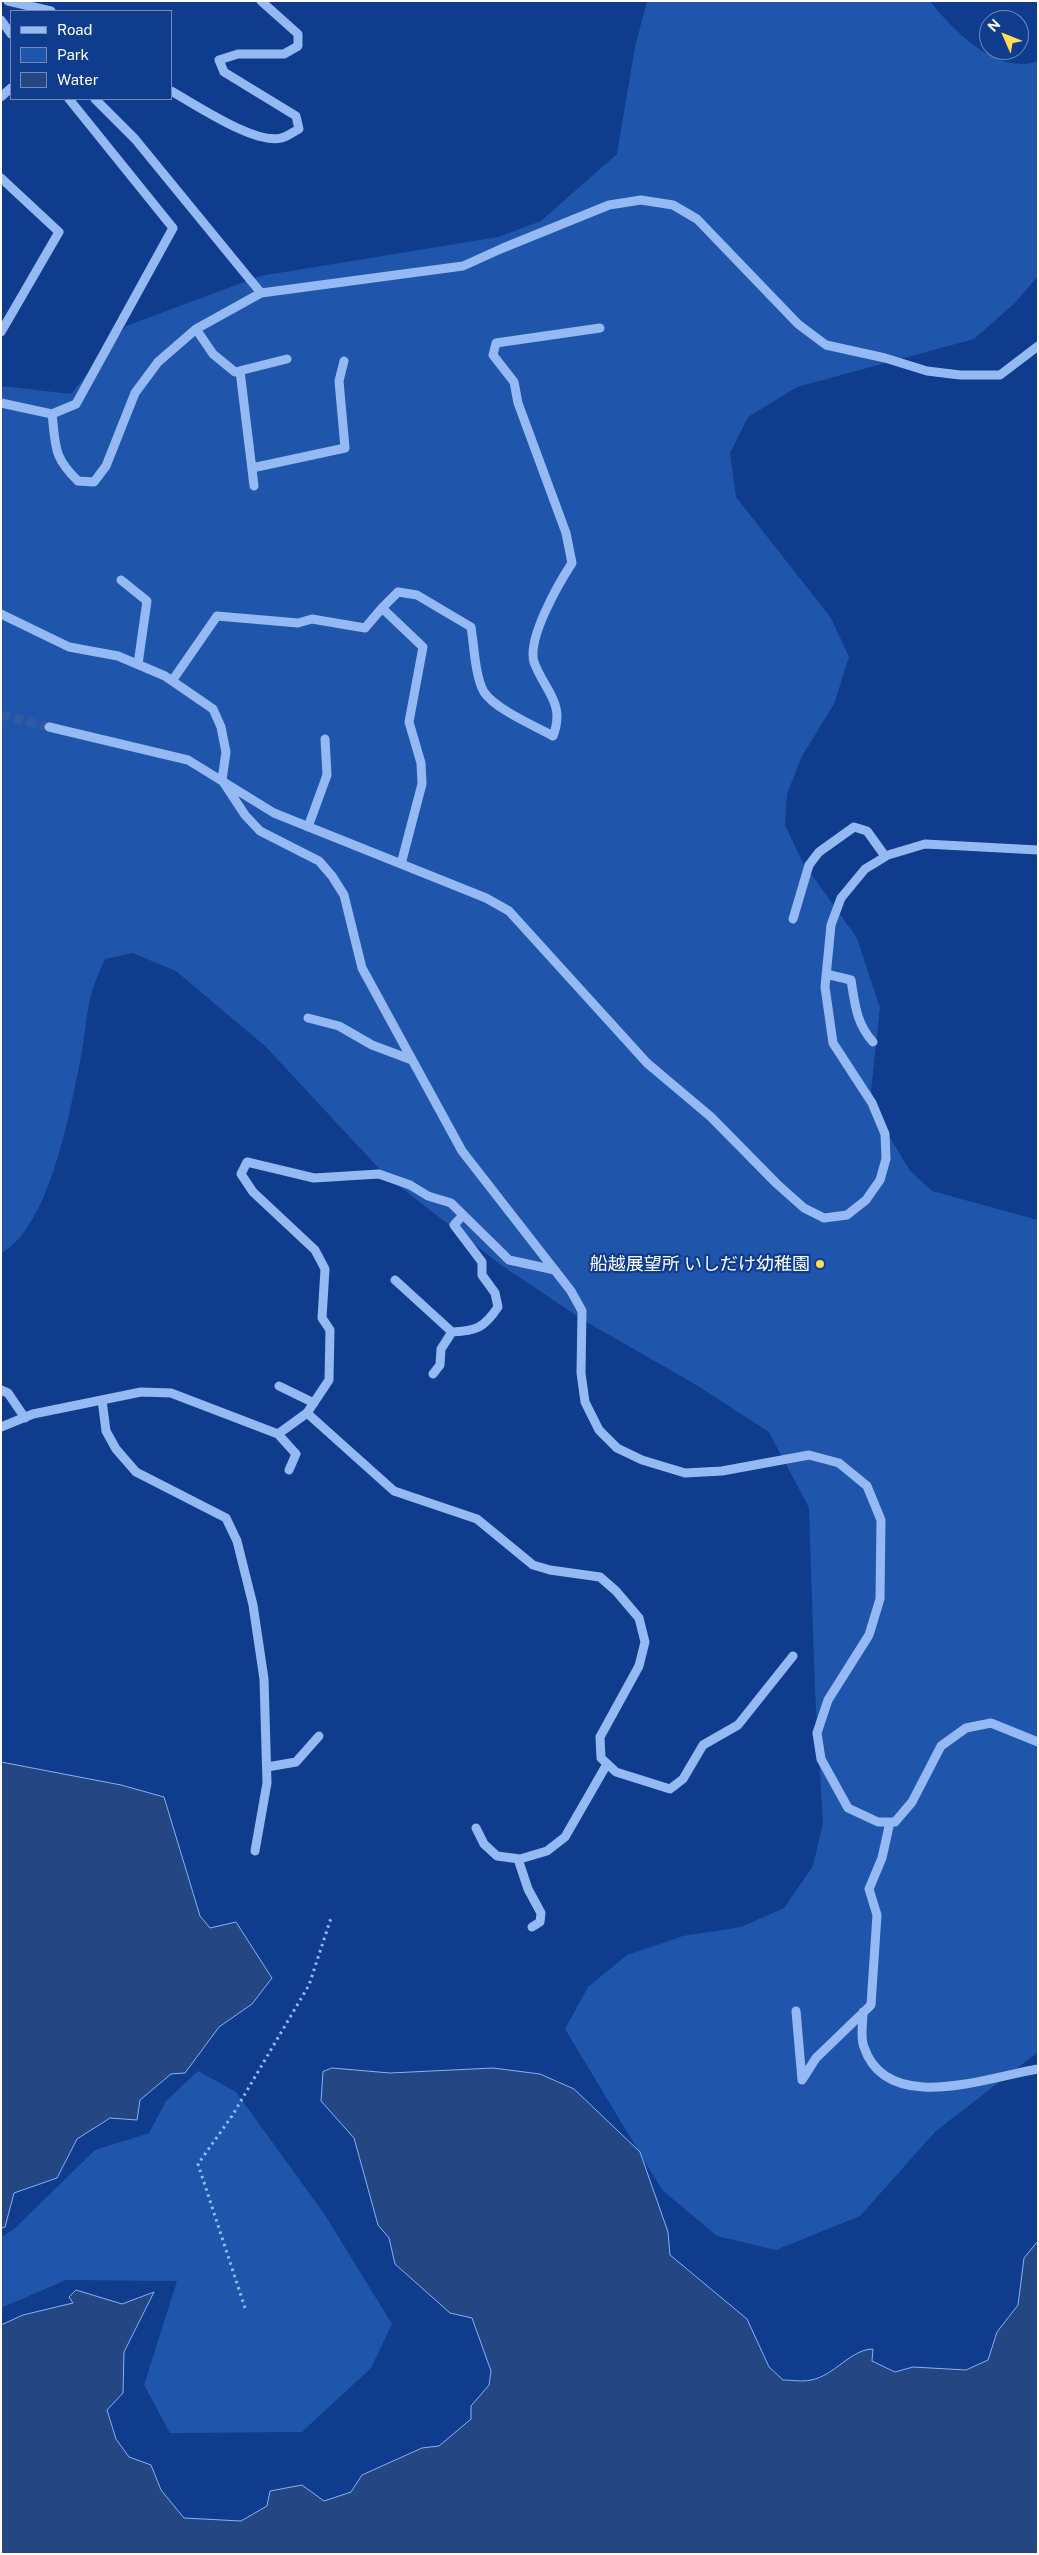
<!DOCTYPE html>
<meta charset="utf-8">
<style>
body{margin:0}
#map{position:relative;width:1039px;height:2555px;overflow:hidden;background:#0f3c8d;font-family:"Public Sans",sans-serif}
canvas{display:block}
.frame{position:absolute;inset:0;border:2px solid #fff;pointer-events:none}
.legend{position:absolute;left:10px;top:10px;width:162px;height:90px;box-sizing:border-box;background:#0f3c8d;border:1px solid #6f8abb;margin:0;padding:6px 9px;list-style:none;font-size:15px;color:#fff}
.legend li{display:flex;align-items:center;gap:10px;height:25px}
.legend b{width:25px;border:1px solid #6f8abb}
.north{position:absolute;left:979px;top:10px;width:50px;height:50px;box-sizing:border-box;background:#0f3c8d;border:1px solid #6f8abb;border-radius:50%;rotate:314deg;font-size:14px;font-weight:700;line-height:20px;text-align:center;color:#fff}
.north::after{content:'';display:block;margin:auto;width:18px;height:22px;background:#ffdb57;clip-path:polygon(50% 0,100% 100%,50% 72%,0 100%)}
</style>
<div id="map">
<canvas width="1039" height="2555"></canvas>
<div class="frame"></div>
<ul class="legend">
<li><b style="height:6px;background:#95b9f3"></b>Road</li>
<li><b style="height:14px;background:#2055ac"></b>Park</li>
<li><b style="height:14px;background:#244682"></b>Water</li>
</ul>
<div class="north">N</div>
</div>
<script>
const context = document.querySelector('canvas').getContext('2d');
context.lineJoin = 'round';
function paint(path, color) { context.fillStyle = color; context.fill(path, 'evenodd'); }
function stroke(path, color, width, dash) { context.strokeStyle = color; context.lineWidth = width; context.lineCap = dash ? 'butt' : 'round'; context.setLineDash(dash || []); context.stroke(path); }
function drawText(font, color, halo, rows, align = 'center') {
  context.font = font + ' "Public Sans","Noto Sans JP",sans-serif'; context.lineWidth = 4.5; context.setLineDash([]); context.textBaseline = 'middle'; context.strokeStyle = halo; context.fillStyle = color; for (const [text, x, y, turn = 0] of rows) {
    context.save(); context.translate(x, y); context.rotate((+turn || 0) * Math.PI / 180); context.textAlign = isNaN(turn) ? turn : align; if (halo) context.strokeText(text, 0, 0); context.fillText(text, 0, 0); context.restore();
  }
}
paint(new Path2D(`
 M 647,1 L 930,1 C 951,28 986,64 1022,64 C 1027,65 1033,62 1038,61 L 1038,276 L 1015,303 L 974,339 L 797,387 L 748,417 L 730,453 L 736,497 L 831,618 L 849,657 L 834,704 L 802,756 L 787,794 L 785,825 L 802,861 L 857,938 L 880,1008 L 871,1090 L 880,1121 L 910,1171 L 932,1191 L 1038,1220 L 1038,2052 L 936,2131 L 860,2216 L 776,2250 L 717,2236 L 662,2190 L 565,2029 L 588,1987 L 627,1955 L 683,1936 L 741,1927 L 784,1908 L 813,1866 L 823,1822 L 815,1691 L 809,1508 L 769,1432 L 693,1383 L 583,1320 L 501,1265 L 386,1176 L 266,1047 L 176,971 L 132,953 L 105,959 C 100,971 94,983 91,995 C 86,1015 85,1036 81,1056 C 71,1107 50,1228 1,1253 L 1,386 L 71,394 L 126,326 L 260,276 L 498,237 L 541,221 L 617,154 L 635,47 Z
 M 198,2071 L 236,2092 L 325,2215 L 392,2324 L 371,2368 L 302,2432 L 170,2433 L 144,2385 L 177,2281 L 66,2280 L 1,2308 L 1,2237 L 14,2229 L 95,2150 L 149,2133 L 166,2101 Z`), '#2055ac');
const water = new Path2D(`
 M 1,1762 L 121,1785 L 164,1797 L 200,1916 L 210,1928 L 236,1922 L 272,1978 L 252,2004 L 219,2027 L 185,2073 L 171,2074 L 140,2100 L 137,2120 L 110,2118 L 77,2139 L 57,2178 L 14,2193 L 5,2227 L 1,2228 Z
 M 332,2068 L 390,2073 L 493,2068 L 540,2074 L 574,2089 L 640,2152 L 668,2232 L 670,2255 L 747,2319 L 769,2367 L 783,2380 C 791,2380 802,2382 811,2380 C 834,2376 851,2349 873,2349 L 872,2361 L 895,2372 L 913,2367 L 966,2370 L 988,2360 L 997,2332 L 1018,2305 L 1024,2258 L 1038,2241 L 1038,2554 L 1,2554 L 1,2325 L 23,2315 L 73,2303 L 69,2297 L 76,2290 L 122,2304 L 154,2292 L 124,2352 L 123,2393 L 107,2410 L 116,2439 L 129,2457 L 151,2465 L 161,2490 L 184,2518 L 241,2521 L 267,2506 L 270,2491 L 302,2485 L 324,2501 L 351,2492 L 362,2475 L 422,2448 L 439,2446 L 471,2419 L 471,2406 L 489,2385 L 491,2371 L 472,2318 L 450,2313 L 395,2264 L 389,2238 L 378,2225 L 354,2138 L 321,2101 L 323,2072 Z`);
paint(water, '#244682');
stroke(water, '#86b2f7', 1);
stroke(new Path2D(`
 M 1,715 L 49,727`), '#33599e', 9, [9, 4.5]);
stroke(new Path2D(`
 M 245,2308 L 198,2164 L 232,2116 L 309,1985 L 331,1918`), '#95b9f3', 3, [2.5, 4]);
stroke(new Path2D(`
 M 8,1 L 51,11
 M 1,20 L 11,34
 M 171,91 C 195,104 255,145 281,138 C 287,137 293,132 299,129 L 296,116 L 224,72 L 219,60 L 238,54 L 284,54 L 298,46 L 298,34 L 261,1
 M 1,97 L 11,88
 M 95,99 L 135,139 L 261,293
 M 1,178 L 59,232 L 1,332
 M 196,329 L 213,354 L 235,372 L 287,359
 M 240,371 L 254,486
 M 1,403 L 52,414 L 76,404 L 173,228 L 69,99
 M 52,414 C 56,447 53,457 78,481 L 94,482 L 106,466 L 135,393 L 158,362 L 196,329 L 261,293 L 463,266 L 503,248 L 609,205 L 641,200 L 673,205 L 697,219 L 798,324 L 826,345 L 885,358 L 927,371 L 960,375 L 1000,375 L 1038,346
 M 252,468 L 345,448 L 339,381 L 344,361
 M 121,580 L 147,601 L 138,664
 M 1,614 L 69,647 L 118,656 L 165,676 L 213,709 L 221,727 L 226,752 L 222,780 L 245,815 L 260,831 L 319,861 L 332,876 L 344,895 L 362,968 L 462,1151 L 571,1291 L 582,1311 L 581,1373 L 585,1402 L 599,1430 L 617,1448 L 642,1460 L 685,1473 L 722,1471 L 809,1455 L 839,1463 L 867,1486 L 881,1520 L 880,1599 L 869,1635 L 828,1700 L 817,1733 L 821,1759 L 848,1808 L 878,1822 L 895,1822 L 912,1802 L 941,1746 L 966,1728 L 991,1723 L 1038,1742
 M 172,681 L 217,616 L 298,623 L 312,619 L 365,628 L 382,608
 M 49,727 L 188,760 L 274,813 L 486,898 L 509,911 L 647,1063 L 711,1117 L 777,1184 L 804,1208 L 824,1218 L 847,1215 L 866,1200 L 880,1180 L 886,1159 L 885,1134 L 872,1103 L 833,1043 L 825,987 L 831,925 L 841,898 L 865,869 L 888,855 L 925,844 L 1038,850
 M 308,827 L 327,775 L 325,739
 M 401,864 L 422,784 L 421,763 L 409,722 L 423,647 L 382,608 L 398,592 L 417,595 L 471,627 C 474,644 475,677 484,692 C 495,709 535,726 553,736 C 566,703 544,690 534,662 C 527,638 559,583 572,563 L 566,533 L 518,403 L 514,382 L 493,355 L 496,343 L 600,328
 M 793,919 L 809,865 L 819,852 L 854,827 L 867,831 L 885,856
 M 826,974 L 851,980 C 855,1004 856,1023 873,1042
 M 308,1018 L 339,1026 L 372,1045 L 412,1060
 M 395,1280 L 452,1332 C 476,1331 484,1328 498,1307 L 495,1293 L 482,1275 L 482,1262 L 454,1225 L 463,1215
 M 433,1374 L 440,1365 L 441,1349 L 452,1332
 M 279,1386 L 314,1403
 M 1,1390 L 8,1393 L 25,1418
 M 102,1400 L 106,1431 L 116,1449 L 136,1472 L 226,1518 L 237,1541 L 253,1605 L 264,1679 L 267,1783 L 255,1851
 M 307,1413 L 394,1491 L 477,1519 L 533,1565 L 550,1570 L 600,1577 L 616,1591 L 639,1618 L 645,1642 L 639,1666 L 600,1737 L 601,1758 L 616,1772 L 670,1789 L 683,1779 L 703,1745 L 738,1725 L 793,1656
 M 1,1427 L 33,1414 L 141,1392 L 171,1393 L 278,1434
 M 289,1470 L 296,1454 L 278,1434 L 307,1413 L 329,1380 L 330,1330 L 322,1318 L 325,1269 L 315,1250 L 253,1192 L 241,1174 L 247,1162 L 314,1178 L 379,1174 L 410,1185 L 428,1196 L 451,1203 L 509,1260 L 555,1270
 M 267,1767 L 296,1762 L 319,1736
 M 476,1828 L 484,1844 L 497,1856 L 520,1859 L 547,1851 L 565,1837 L 607,1764
 M 518,1859 L 528,1889 L 541,1913 L 540,1922 L 532,1927
 M 796,2011 L 802,2080 L 816,2058 L 871,2005 L 877,1915 L 869,1889 L 882,1858 L 890,1822
 M 863,2012 C 863,2023 860,2038 864,2047 C 887,2116 988,2077 1038,2069`), '#95b9f3', 9);
for (const [x, y, r, color] of [
 [820,1264,5,"#ffdb57"]
]) { const dot = new Path2D(); dot.arc(x, y, r, 0, 2 * Math.PI); context.fillStyle = color; context.fill(dot); stroke(dot, '#0f3c8d', 2); }
drawText('18px', '#fff', '#0f3c8d', [
 ["船越展望所 いしだけ幼稚園",810,1264]
], 'right');
</script>
